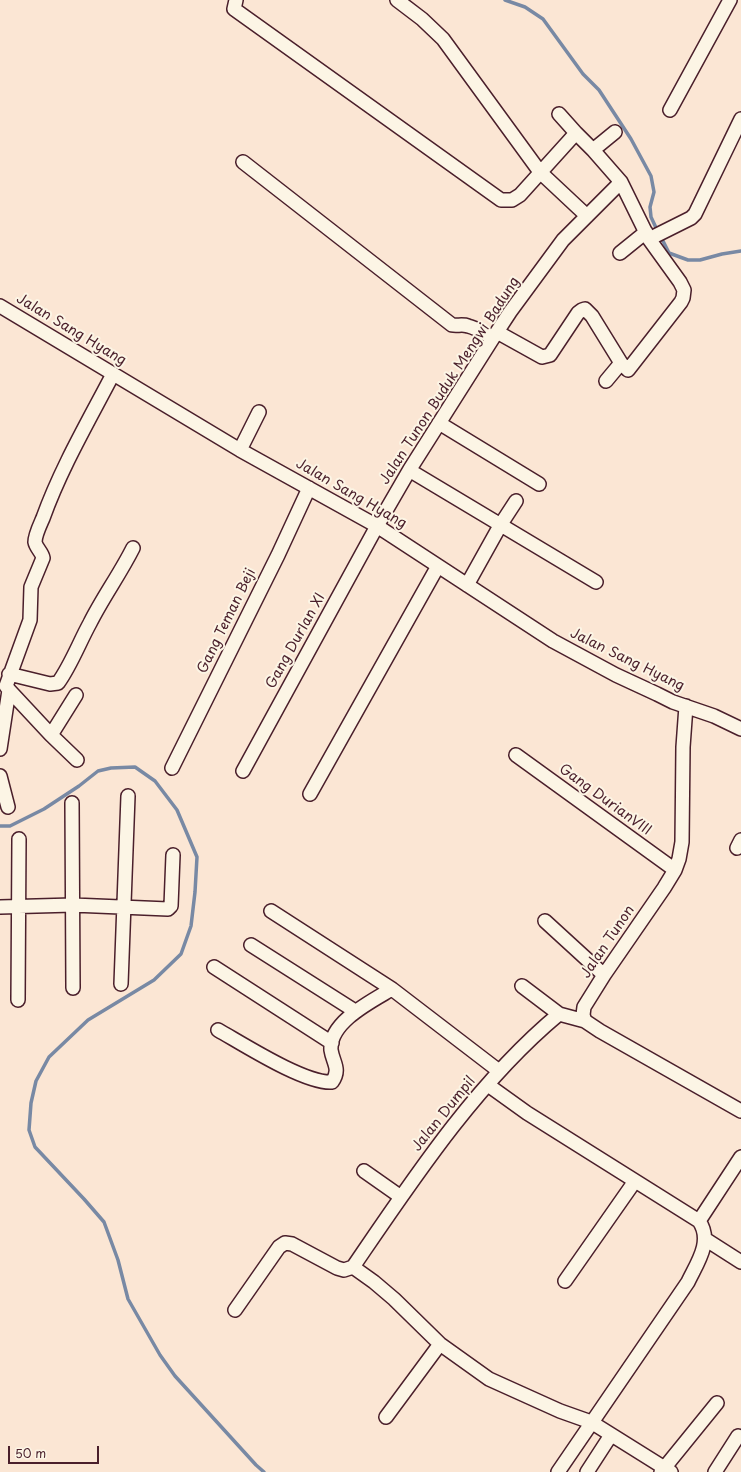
<!DOCTYPE html>
<style>
body{margin:0}
#map{position:relative;width:741px;height:1472px;overflow:hidden;background:#fbe6d4;font-family:"Playpen Sans",sans-serif}
canvas{display:block}
.scale{position:absolute;left:8px;top:1446px;width:91px;height:18px;box-sizing:border-box;border:2px solid #4a1f2b;border-top:0;padding-left:5px;font-size:12px;line-height:14px;white-space:nowrap;color:#4a1f2b;-webkit-text-stroke:3px #fcf5e5;paint-order:stroke}
</style>
<div id="map">
<canvas width="741" height="1472"></canvas>
<div class="scale">50 m</div>
</div>
<script>
const context = document.querySelector('canvas').getContext('2d');
context.lineJoin = 'round';
function stroke(path, color, width, dash) { context.strokeStyle = color; context.lineWidth = width; context.lineCap = dash ? 'butt' : 'round'; context.setLineDash(dash || []); context.stroke(path); }
function drawText(font, color, halo, rows, align = 'center') {
  context.font = font + ' "Playpen Sans",sans-serif'; context.lineWidth = 4; context.setLineDash([]); context.textBaseline = 'middle'; context.strokeStyle = halo; context.fillStyle = color; for (const [text, x, y, turn = 0] of rows) {
    context.save(); context.translate(x, y); context.rotate((+turn || 0) * Math.PI / 180); context.textAlign = isNaN(turn) ? turn : align; if (halo) context.strokeText(text, 0, 0); context.fillText(text, 0, 0); context.restore();
  }
}
stroke(new Path2D(`
 M 505,0 L 525,7 L 543,19 L 583,74 L 599,90 L 631,139 L 651,176 L 654,192 L 650,207 L 651,217 L 658,232
 M 661,237 L 669,253 L 688,260 L 700,260 L 722,254 L 741,251
 M 0,826 L 10,826 L 44,809 L 79,786 L 98,771 L 111,768 L 135,767 L 155,781 L 177,810 L 197,857 L 195,892 L 191,926 L 181,954 L 154,980 L 88,1020 L 49,1057 L 36,1081 L 31,1103 L 29,1130 L 35,1147 L 84,1199 L 104,1222 L 118,1260 L 128,1299 L 160,1355 L 175,1376 L 256,1465 L 264,1472`), '#7889a4', 3.5);
const street = new Path2D(`
 M 236,0 L 234,9 L 501,200 L 512,200 L 520,195 L 576,133 L 593,150 L 621,182
 M 397,0 L 422,19 L 443,39 L 540,172 L 587,216
 M 670,110 L 730,0
 M 559,114 L 576,133
 M 593,150 L 615,132
 M 243,162 L 452,325 C 457,326 463,324 468,326 C 477,328 485,334 493,338
 M 649,239 L 691,218 L 695,214 L 741,119
 M 620,253 L 646,232
 M 0,306 L 240,450 L 377,526 L 553,641 L 616,675 L 657,694 L 673,702 L 714,716 L 741,729
 M 606,381 L 621,363
 M 439,423 L 539,484
 M 240,450 L 259,412
 M 414,473 L 596,582
 M 467,585 L 501,524 L 516,501
 M 9,674 L 50,684 L 58,683 C 71,665 79,643 90,623 C 103,597 120,574 133,548
 M 9,690 L 51,735 L 76,695
 M 686,706 L 683,747 L 682,842 L 679,859 L 675,870 L 664,888 L 604,975 L 584,1007 L 583,1015 L 585,1021 L 600,1031 L 741,1111
 M 51,735 L 77,760
 M 0,749 L 9,690 L 6,686 L 30,620 L 31,587 L 43,558 C 42,552 36,548 35,542 C 35,535 40,525 43,518 C 61,468 88,422 113,374
 M 516,755 L 675,870
 M 172,768 L 278,555 L 309,488
 M 243,771 L 377,526 L 410,469 L 493,338 L 510,312 L 563,240 L 621,182 L 649,239 L 680,282 L 684,290 L 683,298 L 681,302 L 628,370 L 621,363 L 592,316 L 585,309 L 582,310 L 578,313 L 550,355 L 542,357 L 497,332
 M 0,776 L 8,807
 M 310,794 L 438,566
 M 72,803 L 73,988
 M 737,848 L 741,840
 M 0,907 L 73,905 L 168,909 L 171,906 L 173,855
 M 271,911 L 392,989 L 499,1071
 M 545,921 L 604,975
 M 251,945 L 355,1011
 M 214,967 L 332,1043
 M 121,984 L 128,796
 M 522,986 L 559,1014
 M 18,1000 L 19,839
 M 218,1030 C 243,1044 305,1084 332,1082 C 341,1069 333,1063 331,1050 C 329,1022 372,1001 392,989
 M 488,1085 L 527,1113 L 699,1221 C 713,1241 697,1263 688,1282 L 558,1472
 M 364,1171 L 401,1197
 M 699,1221 L 741,1157
 M 705,1239 L 741,1262
 M 353,1267 L 374,1282 L 394,1299 L 440,1344 L 489,1379 L 560,1411 L 591,1422 L 671,1472
 M 353,1267 C 413,1179 477,1082 559,1014 L 585,1021
 M 565,1281 L 635,1181
 M 235,1310 L 279,1247 L 285,1243 L 292,1244 L 337,1268 L 344,1270 L 353,1267
 M 386,1417 L 440,1344
 M 587,1472 L 611,1435
 M 661,1472 L 717,1403
 M 715,1472 L 738,1436`);
stroke(street, '#4a1f2b', 16);
stroke(street, '#fcf5e5', 13);
drawText('14px', '#4a1f2b', '#fcf5e5', [
 ["Jalan Sang Hyang",71,330,31],
 ["Jalan Tunon Buduk Mengwi Badung",450,381,-57],
 ["Jalan Sang Hyang",351,494,30],
 ["Gang Teman Beji",227,621,-64],
 ["Gang DurIan XI",296,641,-61],
 ["Jalan Sang Hyang",627,660,26],
 ["Gang DurianVIII",605,800,36],
 ["Jalan Tunon",608,942,-56],
 ["Jalan Dumpil",444,1114,-51]
]);
</script>
